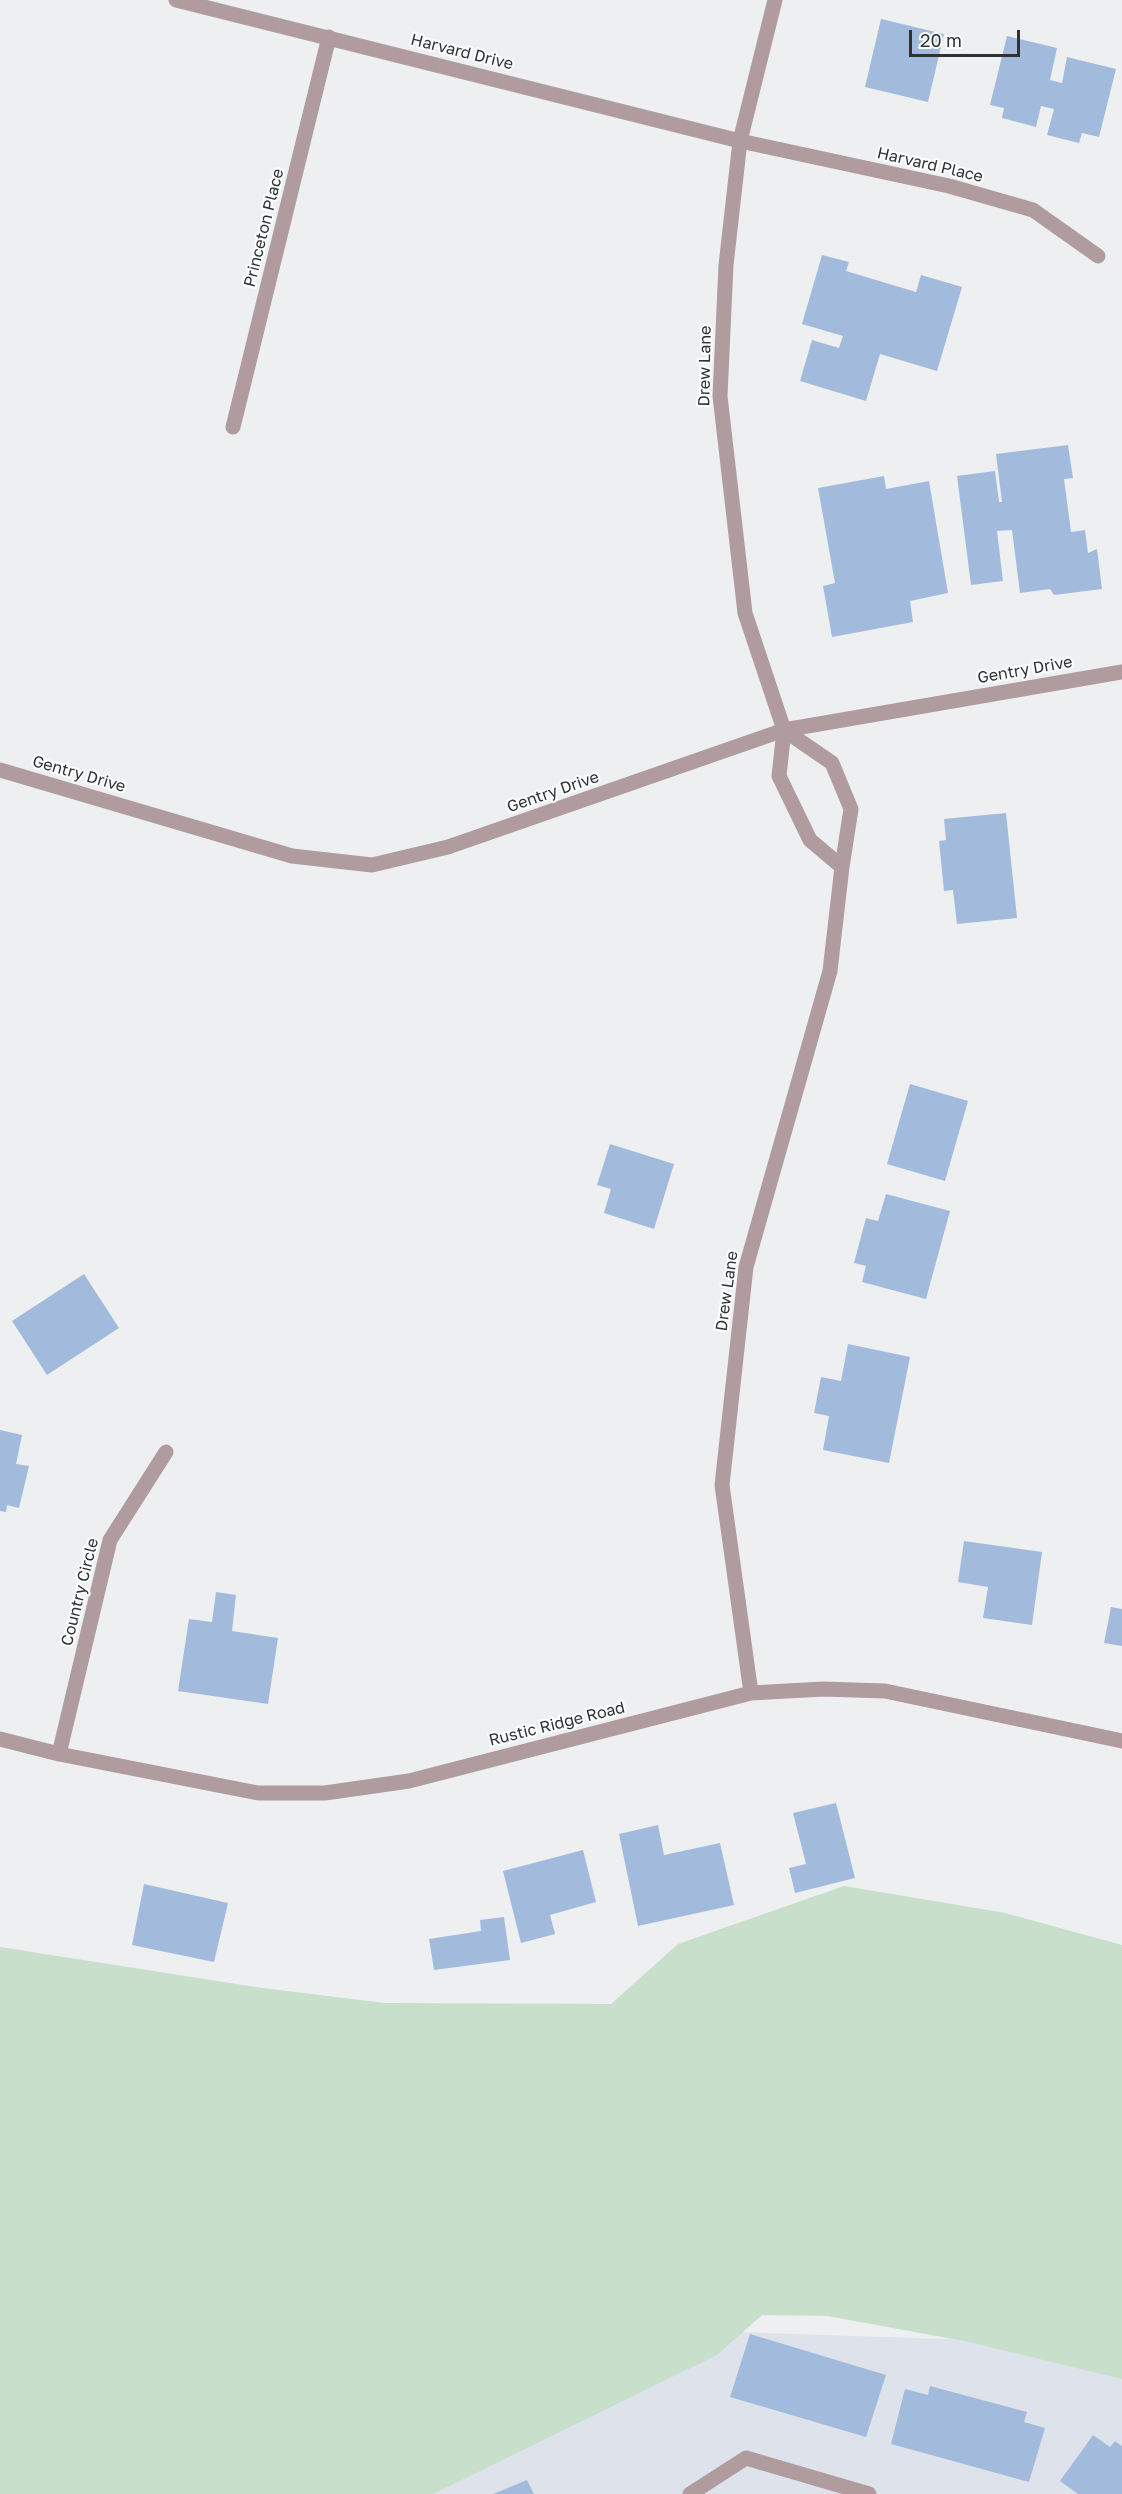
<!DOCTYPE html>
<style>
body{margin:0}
#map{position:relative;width:1122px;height:2494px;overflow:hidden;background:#eeeff0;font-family:"Golos Text",sans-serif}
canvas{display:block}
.scale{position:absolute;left:909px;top:30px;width:111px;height:27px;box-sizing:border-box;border:3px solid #313132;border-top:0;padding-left:8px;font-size:18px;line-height:21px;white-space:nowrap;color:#313132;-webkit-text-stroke:4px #fbfcfd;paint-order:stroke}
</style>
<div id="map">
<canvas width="1122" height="2494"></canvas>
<div class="scale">20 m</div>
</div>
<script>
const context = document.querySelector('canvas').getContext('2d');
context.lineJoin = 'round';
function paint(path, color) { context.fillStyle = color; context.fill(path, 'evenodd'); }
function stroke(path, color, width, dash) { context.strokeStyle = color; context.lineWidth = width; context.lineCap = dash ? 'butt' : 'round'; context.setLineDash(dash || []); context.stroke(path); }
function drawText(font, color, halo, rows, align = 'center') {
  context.font = font + ' "Golos Text",sans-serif'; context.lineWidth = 4.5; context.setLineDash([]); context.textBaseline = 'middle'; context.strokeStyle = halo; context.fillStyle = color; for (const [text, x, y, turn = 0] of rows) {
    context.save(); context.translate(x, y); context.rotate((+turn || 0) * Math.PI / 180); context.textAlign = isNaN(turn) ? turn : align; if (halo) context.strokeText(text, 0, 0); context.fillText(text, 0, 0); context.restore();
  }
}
paint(new Path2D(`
 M 737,2332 L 1122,2345 L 1122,2494 L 425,2494 Z`), '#dee3eb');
paint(new Path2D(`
 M 844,1886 L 1005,1913 L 1122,1945 L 1122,2379 L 969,2342 L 828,2316 L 762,2315 L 717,2355 L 433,2494 L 0,2494 L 0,1947 L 262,1988 L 385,2003 L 611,2004 L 678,1944 Z`), '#c7dfcb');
paint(new Path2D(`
 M 881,19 L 944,34 L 928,102 L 865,87 Z
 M 1007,36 L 1057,48 L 1050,80 L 1062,83 L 1067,57 L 1116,69 L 1099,137 L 1082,133 L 1079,143 L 1047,135 L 1054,109 L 1041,106 L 1036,127 L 1002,118 L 1004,108 L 990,105 Z
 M 822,255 L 849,262 L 846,271 L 916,292 L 921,275 L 962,287 L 937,371 L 880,354 L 866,401 L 800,381 L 812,340 L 839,348 L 843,336 L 802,324 Z
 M 1068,445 L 1073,478 L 1064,479 L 1071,532 L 1085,530 L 1088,553 L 1097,549 L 1102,589 L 1054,595 L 1050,589 L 1020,593 L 1012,530 L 997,531 L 1003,581 L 971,585 L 957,476 L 995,471 L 999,502 L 1002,502 L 996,454 Z
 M 884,476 L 886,489 L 929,481 L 948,593 L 910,601 L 913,622 L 832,637 L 823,586 L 835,583 L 818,488 Z
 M 1006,813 L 1017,918 L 957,924 L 953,890 L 944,891 L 939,841 L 946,840 L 944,819 Z
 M 910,1084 L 968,1101 L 945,1181 L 887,1164 Z
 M 610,1144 L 674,1164 L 654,1229 L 604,1213 L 611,1189 L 597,1185 Z
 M 886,1194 L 950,1211 L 926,1299 L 862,1282 L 866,1266 L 854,1263 L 866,1218 L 878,1221 Z
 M 84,1274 L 119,1328 L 47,1375 L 12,1321 Z
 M 848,1344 L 910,1357 L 889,1463 L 823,1450 L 829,1416 L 814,1413 L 821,1377 L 841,1381 Z
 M 0,1430 L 22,1435 L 16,1464 L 29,1466 L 19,1508 L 7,1505 L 6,1512 L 0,1511 Z
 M 964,1541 L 1042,1552 L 1032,1625 L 983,1618 L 988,1587 L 958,1582 Z
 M 216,1592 L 236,1595 L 232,1631 L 278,1638 L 268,1704 L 178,1691 L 189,1619 L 212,1622 Z
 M 1111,1607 L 1122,1609 L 1122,1646 L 1104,1643 Z
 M 836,1803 L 855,1878 L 795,1893 L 789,1868 L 806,1864 L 793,1813 Z
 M 658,1825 L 664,1855 L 720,1843 L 734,1905 L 638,1926 L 619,1834 Z
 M 583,1850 L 596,1902 L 550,1915 L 555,1934 L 521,1943 L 503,1871 Z
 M 144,1884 L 228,1903 L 214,1962 L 132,1945 Z
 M 504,1917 L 510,1960 L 434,1970 L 429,1939 L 481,1931 L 480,1920 Z
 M 750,2334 L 886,2375 L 866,2437 L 730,2397 Z
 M 930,2386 L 1027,2412 L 1024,2422 L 1045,2428 L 1029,2482 L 891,2444 L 905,2389 L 928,2395 Z
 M 1093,2435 L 1110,2447 L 1115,2441 L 1122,2446 L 1122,2494 L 1078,2494 L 1060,2481 Z
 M 527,2480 L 534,2494 L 493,2494 Z`), '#a2bbdd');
stroke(new Path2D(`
 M 176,0 L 740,141 L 949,186 L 1033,210 L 1098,256
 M 775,0 L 740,141 L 726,265 L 720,396 L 745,613 L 784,730 L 779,776 L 810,840 L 842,867 L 851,809 L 832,763 L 784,730
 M 233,427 L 329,37
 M 0,770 L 292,856 L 372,865 L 448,847 L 784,730 L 1122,672
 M 751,1693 L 722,1485 L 746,1267 L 830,971 L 842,867
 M 0,1739 L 59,1754 L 258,1793 L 325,1793 L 409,1781 L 751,1693 L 823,1689 L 885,1691 L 1122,1741
 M 59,1754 L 110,1540 L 166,1452
 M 690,2494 L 746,2458 L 869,2494`), '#b09b9e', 15);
drawText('16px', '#313132', '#fbfcfd', [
 ["Harvard Drive",462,52,14],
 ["Harvard Place",930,165,13],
 ["Princeton Place",264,228,-76],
 ["Drew Lane",705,366,-89],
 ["Gentry Drive",1025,670,-10],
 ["Gentry Drive",79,774,16],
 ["Gentry Drive",553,792,-19],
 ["Drew Lane",727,1291,-82],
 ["Country Circle",80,1592,-76],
 ["Rustic Ridge Road",557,1724,-14]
]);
</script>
